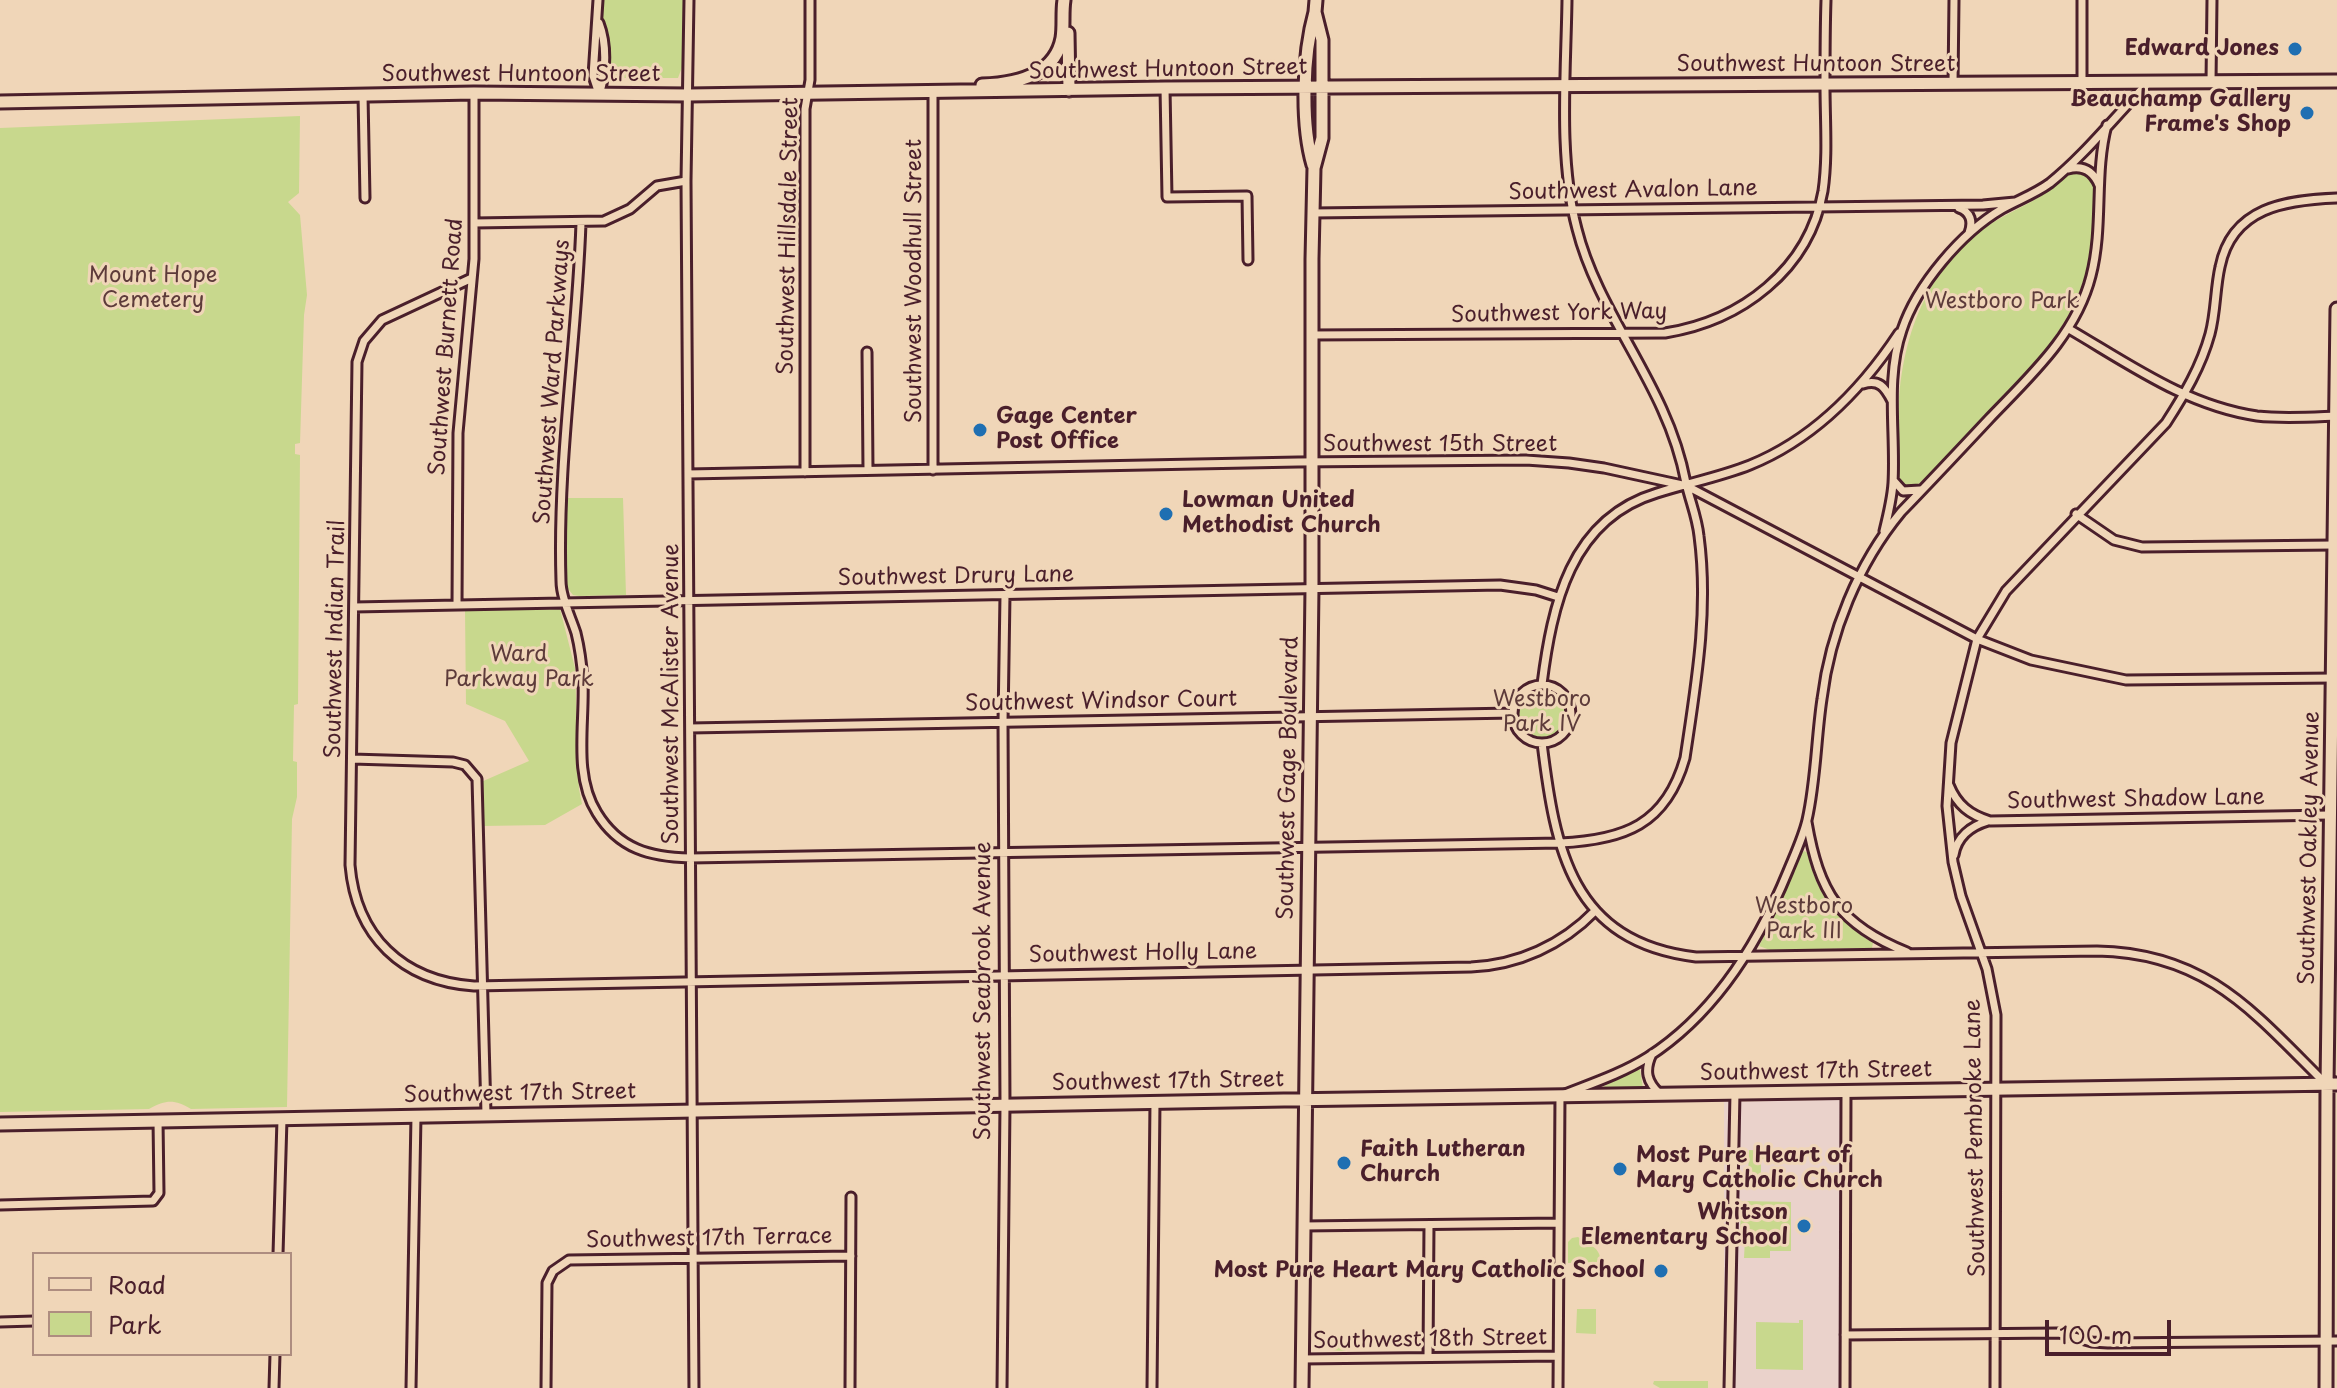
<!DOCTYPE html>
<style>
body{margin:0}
#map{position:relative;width:2337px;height:1388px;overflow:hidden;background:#f0d6b8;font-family:"Playpen Sans",sans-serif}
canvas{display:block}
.legend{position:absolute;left:32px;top:1252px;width:260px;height:104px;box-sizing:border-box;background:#f0d6b8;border:2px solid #ae8d80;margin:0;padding:10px 14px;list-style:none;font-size:24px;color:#4a1f2b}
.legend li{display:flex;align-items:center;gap:16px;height:40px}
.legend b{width:40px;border:2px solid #ae8d80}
.scale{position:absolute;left:2045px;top:1320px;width:126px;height:36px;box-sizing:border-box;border:4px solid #4a1f2b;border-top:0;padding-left:10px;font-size:24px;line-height:28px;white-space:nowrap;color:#4a1f2b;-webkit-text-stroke:6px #f0d6b8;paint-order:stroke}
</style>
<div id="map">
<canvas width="2337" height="1388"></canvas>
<ul class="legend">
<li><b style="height:10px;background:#f0d6b8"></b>Road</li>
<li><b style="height:22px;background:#c8d88d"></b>Park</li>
</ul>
<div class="scale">100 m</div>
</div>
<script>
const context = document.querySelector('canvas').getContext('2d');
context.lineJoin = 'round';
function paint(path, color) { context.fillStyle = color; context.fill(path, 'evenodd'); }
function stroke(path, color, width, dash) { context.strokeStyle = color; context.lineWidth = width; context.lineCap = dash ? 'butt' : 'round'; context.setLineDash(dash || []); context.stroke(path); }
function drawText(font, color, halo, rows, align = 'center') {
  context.font = font + ' "Playpen Sans",sans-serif'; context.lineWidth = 6; context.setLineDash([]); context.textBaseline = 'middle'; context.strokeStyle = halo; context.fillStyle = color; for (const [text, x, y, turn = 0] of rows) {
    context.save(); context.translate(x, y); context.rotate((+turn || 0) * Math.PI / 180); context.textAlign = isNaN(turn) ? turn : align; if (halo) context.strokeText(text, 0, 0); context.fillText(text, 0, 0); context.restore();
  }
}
paint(new Path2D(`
 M 1837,1097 L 1841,1102 L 1839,1388 L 1724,1388 L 1724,1102 L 1829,1100 Z`), '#ead2cb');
paint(new Path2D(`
 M 603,0 L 684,0 L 684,62 L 678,78 L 613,78 L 608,75 L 602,23 Z
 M 300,116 L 299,193 L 288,202 L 300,215 L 307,295 L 304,315 L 300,443 L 295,444 L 295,454 L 300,455 L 298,704 L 294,705 L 293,761 L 297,762 L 297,797 L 292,819 L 287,1107 L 191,1109 C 174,1099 166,1100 149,1109 L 0,1112 L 0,128 Z
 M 2070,173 L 2084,174 L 2093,183 C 2094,211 2094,240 2087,268 C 2073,325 2036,362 1997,403 C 1972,429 1947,456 1921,482 L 1915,486 L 1905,486 C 1892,474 1898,444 1898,427 C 1898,346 1922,270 1992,223 C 2008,213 2025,206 2041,196 C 2052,189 2060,181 2070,173 Z
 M 565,498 L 623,498 L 626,595 L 579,596 L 573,595 L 565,585 Z
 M 560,609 L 575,668 L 579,789 L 582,804 L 545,825 L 483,826 L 481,782 L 529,761 L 505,721 L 466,704 L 465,610 Z
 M1517 713a25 25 0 1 1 50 0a25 25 0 1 1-50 0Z
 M 1804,851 L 1808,853 C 1815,893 1839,922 1873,943 L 1872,948 L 1770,950 L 1759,946 L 1784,896 L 1800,855 Z
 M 1637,1069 L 1640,1070 L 1643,1088 L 1599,1089 Z
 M 1749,1150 L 1772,1151 L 1771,1159 L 1761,1159 L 1761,1176 L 1748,1176 Z
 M 1741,1201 L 1791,1202 L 1791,1251 L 1770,1251 L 1770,1258 L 1744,1258 L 1745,1238 L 1740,1238 Z
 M 1578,1237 C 1588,1244 1602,1248 1600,1262 L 1568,1263 L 1568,1242 L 1572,1238 Z
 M 1577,1309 L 1596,1309 L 1596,1334 L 1576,1333 Z
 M 1799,1320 L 1803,1320 L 1803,1370 L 1756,1369 L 1756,1322 L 1799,1323 Z
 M 1330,1335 L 1350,1335 L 1345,1351 L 1329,1350 Z
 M 1654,1381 L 1708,1381 L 1708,1388 L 1660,1388 L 1653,1384 Z`), '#c8d88d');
const street = new Path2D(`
 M 598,0 L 593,76 L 599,94
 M 689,0 L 686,181 L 694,1388
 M 599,23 C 607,44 606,71 600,92
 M 2211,82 L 2212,0
 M 2082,83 L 2082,0
 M 1953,84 L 1954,0
 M 1165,88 L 1167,197 L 1247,196 L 1248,260
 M 363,95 L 365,198
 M 2068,169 C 2083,165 2093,171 2099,185
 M 1959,208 C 1971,212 1973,222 1969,233
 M 1313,213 L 1983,205 L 2015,202
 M 474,223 L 604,221 L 630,209 L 657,186 L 686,181
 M 581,223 C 577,342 557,461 561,581 C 561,598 571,617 576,633 C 580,649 582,666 583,681 C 585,724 573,775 597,813 C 619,849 650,857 690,858 L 1560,843 C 1624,840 1666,825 1685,758 C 1696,684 1709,611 1699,536 C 1697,517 1690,501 1686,483 C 1681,457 1673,433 1662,409 C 1635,349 1593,293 1577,229 C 1558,158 1566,73 1567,0
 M 472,278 L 382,320 L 364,341 L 357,362 L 350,865 C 356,936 402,981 474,986 L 1471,967 C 1518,965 1562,945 1595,911
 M 2069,329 C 2129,364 2187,406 2257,416 C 2283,419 2311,417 2337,416
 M 1312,335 L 1665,333 C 1741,321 1809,270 1823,191 C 1828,156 1825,121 1825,86 C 1825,57 1825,29 1826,0
 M 867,352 L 868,470
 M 1863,384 C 1879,379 1885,387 1892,401
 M 933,470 L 933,93
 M 805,472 L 805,109 L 810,80 L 810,0
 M 688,474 L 1298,462 L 1526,460 L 1569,463 L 1604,468 L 1687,486 L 1977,639 L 2031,660 L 2126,680 L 2335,678
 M 1894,481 L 1903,491 L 1920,490
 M 2076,514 L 2114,540 L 2142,547 L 2334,545
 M 1884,531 C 1888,515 1892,499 1893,483 C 1896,432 1885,379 1902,330 C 1917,285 1961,233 2002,209 C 2018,200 2035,194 2050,183 C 2086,154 2116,115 2149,82
 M 457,604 L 458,433 L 474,259 L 474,93
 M 354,607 L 1500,585 L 1536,590 L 1558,597
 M 1542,684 C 1552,606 1570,519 1657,493 C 1688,483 1720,477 1750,465 C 1814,439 1862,389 1899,333
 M1513 714a29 29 0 1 1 58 0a29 29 0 1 1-58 0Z
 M 690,728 L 1513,713
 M 1542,743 C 1555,849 1571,942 1696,957 L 2097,951 C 2208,953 2254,1013 2327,1085
 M 352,759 L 453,762 L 465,765 L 477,779 L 486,1114
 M 1949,785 C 1957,805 1970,815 1990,821 L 2330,815
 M 1807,822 C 1819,892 1839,925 1907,952
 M 1954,855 C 1957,837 1971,826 1988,821
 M 1652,1054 C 1644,1071 1647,1082 1660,1094
 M 0,1205 L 153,1201 L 159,1193 L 158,1120
 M 1303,1226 L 1559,1223
 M 278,1254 L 282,1119
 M 0,1322 L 34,1321
 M 1845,1335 L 2059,1333 L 2092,1342 L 2108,1343 L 2337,1341
 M 1428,1357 L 1429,1225
 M 1302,1359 L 1558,1356
 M 274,1388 L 275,1354
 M 411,1388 L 416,1116
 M 546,1388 L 547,1283 L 553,1271 L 569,1260 L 851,1256
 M 850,1388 L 851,1197
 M 1002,1388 L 1005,1105 L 1003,722 L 1005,595
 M 1152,1388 L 1155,1102
 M 1558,1388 L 1560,1096 C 1590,1084 1621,1074 1648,1057 C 1715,1014 1759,942 1788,871 C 1795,854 1803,837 1807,820 C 1816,781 1816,739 1822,699 C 1830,633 1858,564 1901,512 C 1931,481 1960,450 1989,419 C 2030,376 2076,335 2091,276 C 2104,226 2094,174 2107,125
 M 1729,1388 L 1735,1093
 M 1845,1388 L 1846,1091
 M 1995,1388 L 1996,1015 L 1987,969 L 1961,896 L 1953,862 L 1947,806 L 1951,743 L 1977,639 L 2006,591 L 2166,423 C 2184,395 2201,367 2210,334 C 2216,312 2215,289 2220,267 C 2232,207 2286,200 2337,198`);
const secondary = new Path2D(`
 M 1068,33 L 1069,90
 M 982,85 C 1014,84 1055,76 1062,38 C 1064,26 1062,12 1064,0
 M 0,102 L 474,93 L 689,95 L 1165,88 L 2337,81
 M 1313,165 C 1301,123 1303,55 1315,12
 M 0,1124 L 1284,1100 L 2337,1084
 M 1302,1388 L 1312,588 L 1312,259 L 1314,168 L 1322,138 L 1322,40 L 1315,12 L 1316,0
 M 2326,1388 L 2327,1085 L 2337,309`);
stroke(street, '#4a1f2b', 13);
stroke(secondary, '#4a1f2b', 17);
stroke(street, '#f0d6b8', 7);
stroke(secondary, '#f0d6b8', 11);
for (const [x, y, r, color] of [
 [2295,49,8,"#1f6fb2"],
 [2307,113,8,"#1f6fb2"],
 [980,430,8,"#1f6fb2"],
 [1166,514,8,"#1f6fb2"],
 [1344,1163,8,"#1f6fb2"],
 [1620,1169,8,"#1f6fb2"],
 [1804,1226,8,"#1f6fb2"],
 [1661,1271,8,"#1f6fb2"]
]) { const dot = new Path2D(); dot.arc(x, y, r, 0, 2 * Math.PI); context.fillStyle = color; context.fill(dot); stroke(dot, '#f0d6b8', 3); }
drawText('bold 22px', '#4a1f2b', '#f0d6b8', [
 ["Edward Jones",2279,49],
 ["Beauchamp Gallery",2291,100],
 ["Frame's Shop",2291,125],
 ["Gage Center",996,417,"left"],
 ["Post Office",996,442,"left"],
 ["Lowman United",1182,501,"left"],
 ["Methodist Church",1182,526,"left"],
 ["Faith Lutheran",1360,1150,"left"],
 ["Church",1360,1175,"left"],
 ["Most Pure Heart of",1636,1156,"left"],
 ["Mary Catholic Church",1636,1181,"left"],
 ["Whitson",1788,1213],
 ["Elementary School",1788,1238],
 ["Most Pure Heart Mary Catholic School",1645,1271]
], 'right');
drawText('22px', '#4a1f2b', '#f0d6b8', [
 ["Southwest Huntoon Street",1816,65],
 ["Southwest Huntoon Street",1168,70,-1],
 ["Southwest Huntoon Street",521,75],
 ["Southwest Avalon Lane",1633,191,-1],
 ["Southwest Hillsdale Street",789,236,-89],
 ["Southwest Woodhull Street",915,281,-90],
 ["Southwest York Way",1559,314,-1],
 ["Southwest Burnett Road",447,347,-86],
 ["Southwest Ward Parkways",553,382,-86],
 ["Southwest 15th Street",1440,445],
 ["Southwest Drury Lane",956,577,-1],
 ["Southwest Indian Trail",336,639,-89],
 ["Southwest McAlister Avenue",672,694,-90],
 ["Southwest Windsor Court",1101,702,-1],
 ["Southwest Gage Boulevard",1289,778,-89],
 ["Southwest Shadow Lane",2136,800,-1],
 ["Southwest Oakley Avenue",2310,848,-89],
 ["Southwest Holly Lane",1143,954,-1],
 ["Southwest Seabrook Avenue",984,991,-90],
 ["Southwest 17th Street",1816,1072,-1],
 ["Southwest 17th Street",1168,1082,-1],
 ["Southwest 17th Street",520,1094,-1],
 ["Southwest Pembroke Lane",1976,1138,-91],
 ["Southwest 17th Terrace",709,1239,-1],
 ["Southwest 18th Street",1430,1340,-1]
]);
drawText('22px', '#5d3b3a', '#f0d6b8', [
 ["Mount Hope",153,276],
 ["Cemetery",153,301],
 ["Westboro Park",2002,302],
 ["Ward",519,655],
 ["Parkway Park",519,680],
 ["Westboro",1542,700],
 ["Park IV",1542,725],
 ["Westboro",1804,907],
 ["Park III",1804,932]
]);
</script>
